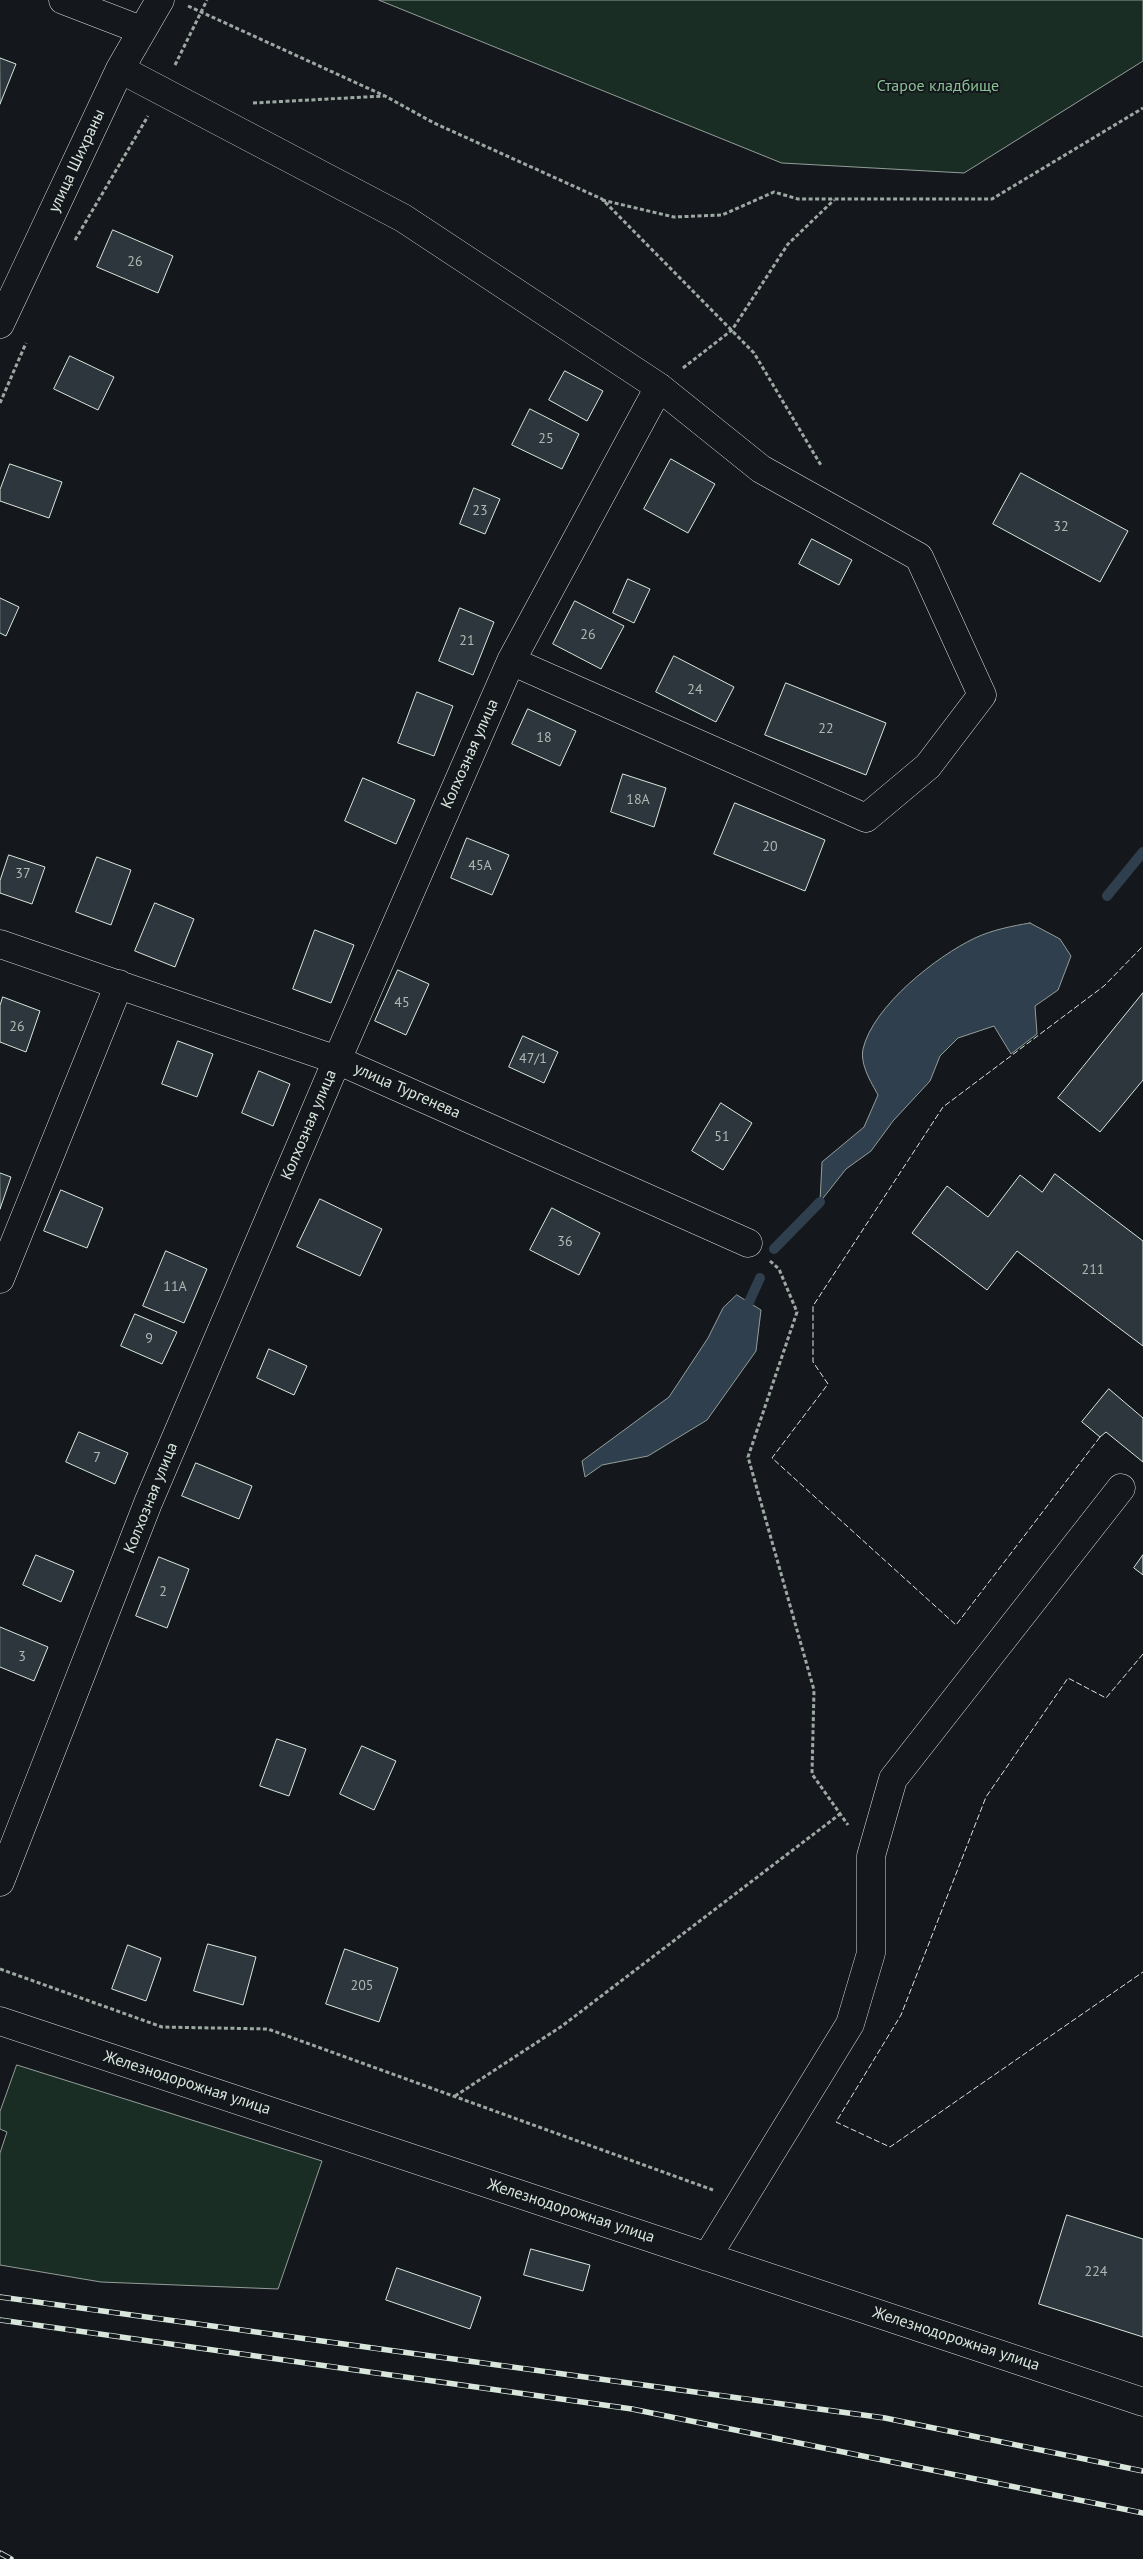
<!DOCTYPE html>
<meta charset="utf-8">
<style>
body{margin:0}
canvas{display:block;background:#14181c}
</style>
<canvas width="1143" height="2559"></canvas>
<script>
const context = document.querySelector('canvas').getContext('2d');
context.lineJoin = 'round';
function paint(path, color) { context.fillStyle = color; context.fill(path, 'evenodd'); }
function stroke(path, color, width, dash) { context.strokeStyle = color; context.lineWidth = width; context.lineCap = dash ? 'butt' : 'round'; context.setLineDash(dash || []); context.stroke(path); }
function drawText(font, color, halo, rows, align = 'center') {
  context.font = font + ' "PT Sans",sans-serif'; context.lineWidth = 4; context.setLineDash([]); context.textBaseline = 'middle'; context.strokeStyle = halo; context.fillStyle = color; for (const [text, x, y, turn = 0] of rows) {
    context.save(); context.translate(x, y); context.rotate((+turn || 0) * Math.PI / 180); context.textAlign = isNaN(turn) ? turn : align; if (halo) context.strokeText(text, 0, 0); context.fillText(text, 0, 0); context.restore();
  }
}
const green = new Path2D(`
 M 379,0 L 1143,0 L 1143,61 L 964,173 L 782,163 Z
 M 17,2065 L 322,2161 L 278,2289 L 101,2282 L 0,2265 L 0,2153 L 7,2132 L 0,2129 L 0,2112 Z`);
paint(green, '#1a2d24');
stroke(green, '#939e99', 1);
const water = new Path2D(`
 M 1030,923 L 1060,939 L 1071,956 L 1058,990 L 1035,1006 L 1037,1034 L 1011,1054 L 994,1026 L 958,1038 L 940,1056 L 930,1081 L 893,1121 L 871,1151 L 846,1169 L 820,1202 L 822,1162 L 864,1127 L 878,1095 C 871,1082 860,1065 863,1049 C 873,1006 937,956 975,938 C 992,930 1012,926 1030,923 Z
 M 737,1295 L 761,1310 L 756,1351 L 707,1420 L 648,1456 L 602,1465 L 585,1477 L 582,1461 L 669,1397 L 708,1338 L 723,1308 Z`);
paint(water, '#2f3f4d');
stroke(water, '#939e99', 1);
stroke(new Path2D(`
 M 1107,896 L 1143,852
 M 774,1249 L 820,1202
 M 749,1302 L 760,1278`), '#2f3f4d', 10);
const building = new Path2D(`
 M 0,58 L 16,64 L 0,104 Z
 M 113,230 L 173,256 L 158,293 L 97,267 Z
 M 70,356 L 114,377 L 98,410 L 54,389 Z
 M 565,371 L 603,391 L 587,421 L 549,400 Z
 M 530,409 L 579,434 L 562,469 L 512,445 Z
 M 671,459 L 715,484 L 688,533 L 644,509 Z
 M 10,464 L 62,482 L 49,518 L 0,501 L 0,490 Z
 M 1021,473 L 1128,531 L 1100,582 L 993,524 Z
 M 474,488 L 500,499 L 485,534 L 460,524 Z
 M 812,539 L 852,560 L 839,585 L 799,564 Z
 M 628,579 L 650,589 L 634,623 L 613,613 Z
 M 0,598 L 19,607 L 6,636 L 0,633 Z
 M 575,601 L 624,626 L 601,669 L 553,644 Z
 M 460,608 L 494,622 L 473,675 L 439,661 Z
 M 674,656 L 734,687 L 716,722 L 656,692 Z
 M 786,683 L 886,723 L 866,775 L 765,735 Z
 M 417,692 L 453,706 L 434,756 L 398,743 Z
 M 528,709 L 576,731 L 560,766 L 512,744 Z
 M 623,774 L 666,788 L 654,827 L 611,812 Z
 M 363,778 L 415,800 L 396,844 L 345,821 Z
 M 735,803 L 825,840 L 805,891 L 714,854 Z
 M 467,838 L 509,855 L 492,895 L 451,878 Z
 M 9,855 L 45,867 L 32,904 L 0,893 L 0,881 Z
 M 97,857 L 131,870 L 111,925 L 76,912 Z
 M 155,903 L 194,919 L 175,967 L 135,951 Z
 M 315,930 L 354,945 L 331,1003 L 293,989 Z
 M 398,970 L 429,984 L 406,1035 L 375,1021 Z
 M 1143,993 L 1143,1080 L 1100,1132 L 1058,1098 Z
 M 3,997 L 40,1011 L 26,1052 L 0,1042 L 0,1006 Z
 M 523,1036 L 558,1052 L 544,1083 L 509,1067 Z
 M 178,1041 L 213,1054 L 197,1097 L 162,1084 Z
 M 259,1071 L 290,1084 L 273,1126 L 242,1113 Z
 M 721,1103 L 752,1123 L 723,1170 L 692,1151 Z
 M 0,1173 L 11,1177 L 0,1209 Z
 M 1055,1174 L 1143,1241 L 1143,1346 L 1017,1251 L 987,1290 L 912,1233 L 947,1186 L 988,1217 L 1020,1175 L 1042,1192 Z
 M 61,1190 L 103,1208 L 87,1248 L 44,1231 Z
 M 320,1199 L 382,1229 L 360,1276 L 297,1247 Z
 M 552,1208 L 600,1233 L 579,1275 L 530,1250 Z
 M 166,1251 L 207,1269 L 184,1323 L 143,1306 Z
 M 135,1314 L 177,1332 L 162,1364 L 121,1346 Z
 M 269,1349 L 307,1366 L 294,1395 L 257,1378 Z
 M 1109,1389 L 1143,1418 L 1143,1462 L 1106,1432 L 1100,1437 L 1082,1422 Z
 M 79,1432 L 128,1453 L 115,1484 L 66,1462 Z
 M 196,1463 L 252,1486 L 239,1519 L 182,1496 Z
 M 36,1555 L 74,1571 L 61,1602 L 23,1585 Z
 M 1143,1555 L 1143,1575 L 1134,1568 Z
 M 159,1557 L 189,1569 L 167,1628 L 136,1616 Z
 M 0,1627 L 48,1647 L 34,1681 L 0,1667 Z
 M 277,1739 L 306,1749 L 289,1796 L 260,1786 Z
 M 362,1746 L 396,1761 L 374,1810 L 340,1794 Z
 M 208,1944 L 256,1957 L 243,2005 L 194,1991 Z
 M 128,1945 L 161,1958 L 146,2001 L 112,1989 Z
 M 345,1949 L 398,1968 L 379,2022 L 326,2004 Z
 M 1067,2215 L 1143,2239 L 1143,2337 L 1039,2304 Z
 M 531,2249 L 590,2265 L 583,2291 L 524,2275 Z
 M 397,2268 L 481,2297 L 470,2329 L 386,2300 Z`);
paint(building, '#2c363c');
stroke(building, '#d8e6dc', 1);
const minor = new Path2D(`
 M 63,0 L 141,30
 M 120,69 L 403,218 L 659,387 L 761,469 L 919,557 L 982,695 L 928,766 L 866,818 L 511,661
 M 0,324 L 120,69 L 160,0
 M 0,944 L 337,1060 L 748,1243
 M 0,1279 L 119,984
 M 0,1882 L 148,1503 L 337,1060 L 511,661 L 659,387
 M 0,2021 L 1143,2402
 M 707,2257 L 850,2024 L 871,1953 L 871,1856 L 893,1779 L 1121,1488`);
stroke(minor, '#d8e6dc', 29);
stroke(new Path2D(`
 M 188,6 L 385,96 L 434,123 L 602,199 L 754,353 L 822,467
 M 175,65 L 207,0
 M 253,103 L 384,96
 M 602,200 L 674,217 L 722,215 L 774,192 L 798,199 L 992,199 L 1143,108
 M 75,240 L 148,116
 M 683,368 L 732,330 L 788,244 L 834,200
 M 0,403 L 26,343
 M 770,1261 L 779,1269 L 797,1312 L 748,1457 L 814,1690 L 812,1774 L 848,1825
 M 0,1969 L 162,2027 L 268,2029 L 713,2190
 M 455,2096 L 562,2026 L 840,1814`), '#9da8a2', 3, [4, 2.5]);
stroke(minor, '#14181c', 28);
const rail = new Path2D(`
 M 0,2297 L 885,2418 L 1143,2471
 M 0,2320 L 632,2409 L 1143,2513
 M 0,2553 L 11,2559`);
stroke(rail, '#d8e6dc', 5.5);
stroke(rail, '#14181c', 4, [11]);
stroke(new Path2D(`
 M 1100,1437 L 956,1625 L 772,1458 L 828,1384 L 813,1362 L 813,1306 L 943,1107 L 1104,986 L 1143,946
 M 1143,1654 L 1106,1698 L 1068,1678 L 986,1797 L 901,2015 L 836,2122 L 890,2147 L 1143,1972`), '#d8e6dc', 1, [6, 2.5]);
drawText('14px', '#adbab4', null, [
 ["26",135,262],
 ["25",546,439],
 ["23",480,511],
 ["32",1061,527],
 ["26",588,635],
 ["21",467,641],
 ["24",695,690],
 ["22",826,729],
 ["18",544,738],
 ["18А",638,800],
 ["20",770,847],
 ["45А",480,866],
 ["37",23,874],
 ["45",402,1003],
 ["26",17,1027],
 ["47/1",533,1059],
 ["51",722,1137],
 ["36",565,1242],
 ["211",1093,1270],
 ["11А",175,1287],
 ["9",149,1339],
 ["7",97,1458],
 ["2",163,1592],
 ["3",22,1657],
 ["205",362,1986],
 ["224",1096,2272]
]);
drawText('16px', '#8ac095', '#14181c', [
 ["Старое кладбище",938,86]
]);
drawText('16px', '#d8e6dc', '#14181c', [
 ["улица Шихраны",77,161,-65],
 ["Колхозная улица",470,754,-66],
 ["улица Тургенева",407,1091,24],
 ["Колхозная улица",309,1125,-67],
 ["Колхозная улица",151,1498,-68],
 ["Железнодорожная улица",187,2083,18],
 ["Железнодорожная улица",571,2211,18],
 ["Железнодорожная улица",956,2339,18]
]);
</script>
